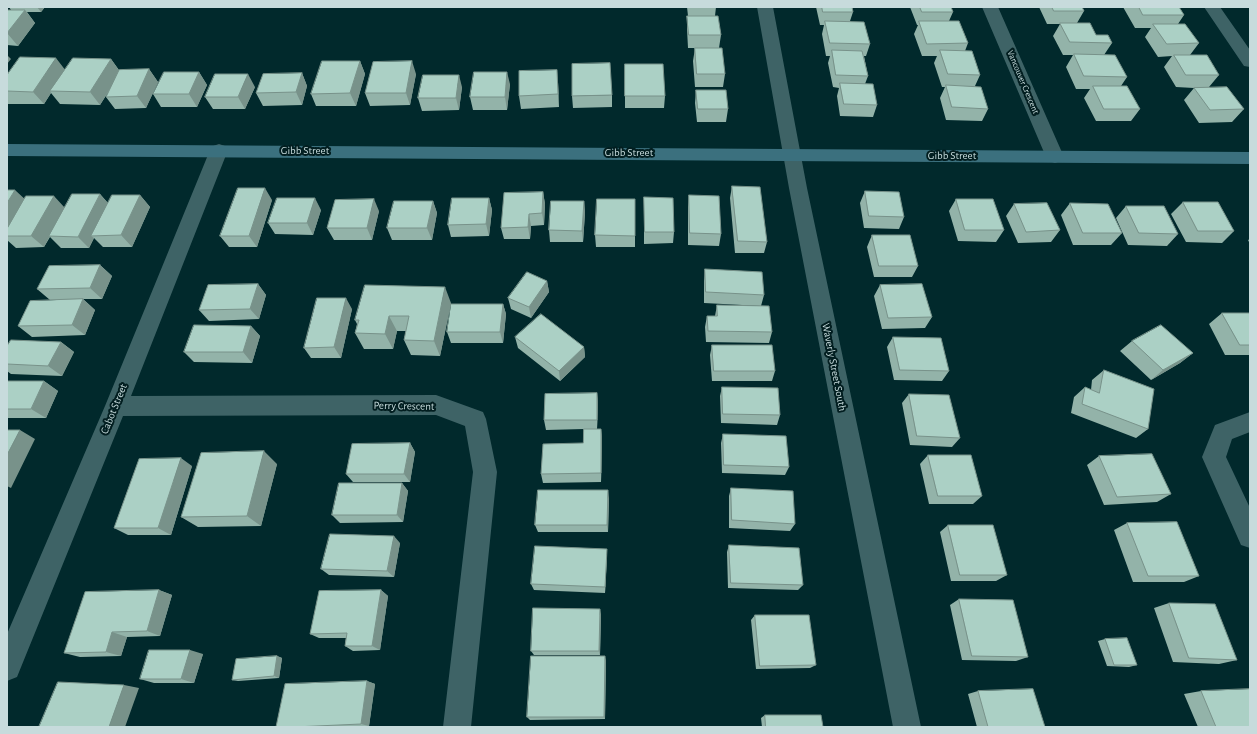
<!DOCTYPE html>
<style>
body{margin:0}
#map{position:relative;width:1257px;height:734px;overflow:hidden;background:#01292c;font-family:"Alegreya Sans",sans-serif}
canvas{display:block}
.frame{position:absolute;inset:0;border:8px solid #c7dbdc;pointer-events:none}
</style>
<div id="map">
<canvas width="1257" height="734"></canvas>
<div class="frame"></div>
</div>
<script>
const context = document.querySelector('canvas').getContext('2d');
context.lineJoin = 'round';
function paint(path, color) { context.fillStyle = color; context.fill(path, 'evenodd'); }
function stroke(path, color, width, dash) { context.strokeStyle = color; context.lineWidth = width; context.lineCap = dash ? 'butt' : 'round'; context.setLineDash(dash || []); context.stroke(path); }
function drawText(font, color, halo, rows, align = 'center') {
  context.font = font + ' "Alegreya Sans",sans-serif'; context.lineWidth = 4; context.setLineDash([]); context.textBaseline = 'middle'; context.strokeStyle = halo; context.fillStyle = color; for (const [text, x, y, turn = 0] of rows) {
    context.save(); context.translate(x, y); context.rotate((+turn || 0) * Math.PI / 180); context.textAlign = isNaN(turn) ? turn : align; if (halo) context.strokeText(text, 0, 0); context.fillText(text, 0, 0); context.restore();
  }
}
paint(new Path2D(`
 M 757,7 L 773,7 L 807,188 L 921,727 L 893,727 L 789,188 Z
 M 982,7 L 998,7 L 1064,157 L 1061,161 L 1055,163 L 1049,161 L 1046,157 Z
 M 1204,7 L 1220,7 L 1250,50 L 1250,67 L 1244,66 Z
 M 219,144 L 225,146 L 228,150 L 131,396 L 436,395 L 483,412 L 486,419 L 497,472 L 471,727 L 443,727 L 473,472 L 465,426 L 436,415 L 123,416 L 17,677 L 7,681 L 7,634 L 105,406 L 210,150 L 213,146 Z
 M 1250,412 L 1250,432 L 1232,439 L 1226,457 L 1250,508 L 1250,548 L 1241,545 L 1202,457 L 1215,425 Z`), '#3e6366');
paint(new Path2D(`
 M 7,144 L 1250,152 L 1250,164 L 7,156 Z`), '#3b707e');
paint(new Path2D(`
 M 9,7 L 45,7 L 41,12 L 27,12 L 35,23 L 18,46 L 7,45 L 7,10 L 11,10 Z
 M 687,7 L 716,7 L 715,16 L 721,35 L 719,48 L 688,48 L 687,29 L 688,16 Z
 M 816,7 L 852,7 L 853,12 L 850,21 L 870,44 L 866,56 L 864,56 L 868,76 L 865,84 L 877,105 L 873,117 L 840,116 L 837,96 L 839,88 L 833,87 L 828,63 L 830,56 L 826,56 L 822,34 L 824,25 L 820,25 Z
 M 910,7 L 951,7 L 953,12 L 949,21 L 968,43 L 965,51 L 980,75 L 975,86 L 988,109 L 982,121 L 946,120 L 940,98 L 945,87 L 942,87 L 934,63 L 937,56 L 922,56 L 914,34 L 918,25 L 917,25 Z
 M 1039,7 L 1082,7 L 1084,11 L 1077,23 L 1096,35 L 1112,43 L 1104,55 L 1127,77 L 1121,86 L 1140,109 L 1131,121 L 1096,121 L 1084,98 L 1090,89 L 1076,89 L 1066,67 L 1073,55 L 1063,55 L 1053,36 L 1060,24 L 1047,24 Z
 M 1123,7 L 1179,7 L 1184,15 L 1178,24 L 1199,43 L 1190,55 L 1219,75 L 1209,87 L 1244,109 L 1232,122 L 1199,123 L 1184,100 L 1194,88 L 1176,87 L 1164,67 L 1172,56 L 1158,57 L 1145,37 L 1151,28 L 1135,28 Z
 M 695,48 L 725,74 L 723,87 L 695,87 L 693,61 Z
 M 111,59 L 119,70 L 149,69 L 158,82 L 146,108 L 115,109 L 106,97 L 109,91 L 100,105 L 60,104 L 51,93 L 44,104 L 7,104 L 7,75 L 65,69 Z
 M 360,61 L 365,74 L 356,106 L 316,106 L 311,94 Z
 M 625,64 L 665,96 L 664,108 L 625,108 Z
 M 199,72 L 207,85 L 197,107 L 161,107 L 153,94 Z
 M 302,73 L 307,86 L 302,105 L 263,106 L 256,93 Z
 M 416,74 L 410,105 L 370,106 L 365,93 Z
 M 558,82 L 559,107 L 521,109 L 519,96 Z
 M 510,84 L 507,110 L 473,110 L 470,97 Z
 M 255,87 L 245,109 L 213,109 L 205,97 Z
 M 462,87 L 459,110 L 422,111 L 418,98 Z
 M 696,90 L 728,109 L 726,122 L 697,122 L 695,103 Z
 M 612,95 L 612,107 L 573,108 L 572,96 Z
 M 732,186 L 767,242 L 764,253 L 735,253 L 730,198 Z
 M 7,190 L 25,199 L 65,208 L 100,194 L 108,203 L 140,195 L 150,207 L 132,247 L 103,247 L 94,238 L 89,248 L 61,248 L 50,237 L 44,247 L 16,248 L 7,240 Z
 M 865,191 L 904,217 L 899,229 L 864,228 L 860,203 Z
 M 543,192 L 545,204 L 544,225 L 531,226 L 530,239 L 504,239 L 501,228 Z
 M 689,195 L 721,234 L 719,246 L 688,245 L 688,207 Z
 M 644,197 L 674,232 L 673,243 L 644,244 Z
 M 489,198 L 492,210 L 489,236 L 451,237 L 448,225 Z
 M 635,199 L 635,247 L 596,247 L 595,235 Z
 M 956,199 L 1004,230 L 996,242 L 958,241 L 949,211 Z
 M 272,200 L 257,247 L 229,247 L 220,236 Z
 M 433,201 L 437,213 L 432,240 L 392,240 L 387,228 Z
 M 584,201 L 585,213 L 583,242 L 550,242 L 549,230 Z
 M 1183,202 L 1234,231 L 1222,243 L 1186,242 L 1171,214 Z
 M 1070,203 L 1122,233 L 1111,245 L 1073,245 L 1061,215 Z
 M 1014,204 L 1060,230 L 1051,242 L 1018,243 L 1006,216 Z
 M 1126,206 L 1178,234 L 1167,246 L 1128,245 L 1116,218 Z
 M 321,210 L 313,235 L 275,234 L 268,223 Z
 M 379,211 L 372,240 L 334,240 L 327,228 Z
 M 872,235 L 918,266 L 912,277 L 874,277 L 867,247 Z
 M 1250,239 L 1250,244 L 1248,240 Z
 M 100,265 L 112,276 L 102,299 L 83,299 L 95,310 L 85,335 L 32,337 L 18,326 L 76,300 L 50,300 L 37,289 Z
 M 705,269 L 764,295 L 761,306 L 704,303 L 704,281 Z
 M 547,281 L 549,292 L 531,318 L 511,309 L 508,298 Z
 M 258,284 L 266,295 L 259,319 L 209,321 L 199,310 Z
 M 880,285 L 932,317 L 925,328 L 882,329 L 874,296 Z
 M 451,303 L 440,356 L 411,355 L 404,340 L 406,331 L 397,331 L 393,349 L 364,349 L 355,333 L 357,324 L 355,320 Z
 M 503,304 L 506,314 L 503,343 L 451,343 L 447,332 Z
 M 717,305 L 772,332 L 769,343 L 706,342 L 705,327 L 707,316 L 715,316 Z
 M 352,309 L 341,358 L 311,358 L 304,348 Z
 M 1222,313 L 1250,313 L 1250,355 L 1225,355 L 1209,324 Z
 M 251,326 L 260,336 L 252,363 L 194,362 L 184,352 Z
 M 515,337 L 584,347 L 585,357 L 560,381 L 518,348 Z
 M 893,337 L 949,371 L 942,381 L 894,380 L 887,347 Z
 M 1132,341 L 1193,353 L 1180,363 L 1151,380 L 1120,351 Z
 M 61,342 L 74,352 L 62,376 L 11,374 L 7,371 L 7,346 Z
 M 712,345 L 775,371 L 772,381 L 712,381 L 710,355 Z
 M 1104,370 L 1148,429 L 1136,438 L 1071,413 L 1074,397 L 1085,387 L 1091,390 L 1092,380 Z
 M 7,381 L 44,381 L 58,391 L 46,418 L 7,418 Z
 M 722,387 L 780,415 L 777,425 L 721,423 L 720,396 Z
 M 597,393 L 598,403 L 597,429 L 601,429 L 602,438 L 601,482 L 543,483 L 541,474 L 583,443 L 584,429 L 546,430 L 544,420 Z
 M 909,394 L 960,438 L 952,447 L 910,445 L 902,403 Z
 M 723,434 L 789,467 L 785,475 L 722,473 L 721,443 Z
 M 410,443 L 415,452 L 410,482 L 353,482 L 346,474 Z
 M 928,455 L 982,496 L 973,504 L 929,504 L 920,464 Z
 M 1099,456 L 1171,494 L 1157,502 L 1104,505 L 1087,465 Z
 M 277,464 L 261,526 L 198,527 L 181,517 Z
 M 192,466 L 171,535 L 128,535 L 114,528 Z
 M 402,483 L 408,491 L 403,522 L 340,523 L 332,515 Z
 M 731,488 L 795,524 L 790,531 L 729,528 L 729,496 Z
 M 609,498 L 608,532 L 538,532 L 535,525 Z
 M 1127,523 L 1199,576 L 1184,582 L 1133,582 L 1114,530 Z
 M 948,525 L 1007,575 L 996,581 L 951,581 L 940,532 Z
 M 400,543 L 394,577 L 329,575 L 321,569 Z
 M 729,545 L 803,585 L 798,590 L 728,588 L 727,552 Z
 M 607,555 L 605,593 L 534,590 L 531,584 Z
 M 159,590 L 172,595 L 160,636 L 127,637 L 121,656 L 80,657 L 64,653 Z
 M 381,590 L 388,596 L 380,650 L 353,651 L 345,646 L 346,638 L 319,638 L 310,634 Z
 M 959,599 L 1028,657 L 1016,661 L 962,660 L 950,605 Z
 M 1169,603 L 1237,660 L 1219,664 L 1173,662 L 1154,608 Z
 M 601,614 L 600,655 L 534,655 L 531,651 Z
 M 755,615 L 816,665 L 810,668 L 756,669 L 751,620 Z
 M 1105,639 L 1137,665 L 1129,667 L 1107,666 L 1098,641 Z
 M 203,654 L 194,683 L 154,683 L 140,679 Z
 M 277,656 L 282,658 L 279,678 L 238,681 L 232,680 Z
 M 606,660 L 605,719 L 530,720 L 527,717 Z
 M 367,681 L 375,684 L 369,726 L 353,727 L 276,727 Z
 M 978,691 L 1045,727 L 977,727 L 968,694 Z
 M 1201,691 L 1250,727 L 1198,727 L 1184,694 Z
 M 765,715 L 823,727 L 762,727 L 761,718 Z`), '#93b3a9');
paint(new Path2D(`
 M 37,7 L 45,7 L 41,12 Z
 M 25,10 L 35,23 L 18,46 L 7,33 Z
 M 7,55 L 11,59 L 7,64 Z
 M 56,58 L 66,71 L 50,91 L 51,93 L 44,104 L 33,92 Z
 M 111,59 L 120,72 L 100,105 L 90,92 Z
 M 360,61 L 365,74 L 356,106 L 350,93 Z
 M 412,61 L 416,74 L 410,105 L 406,93 Z
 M 149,69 L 158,82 L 146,108 L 137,96 Z
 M 557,70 L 558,82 L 559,107 L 558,94 Z
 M 199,72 L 207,85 L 197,107 L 189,94 Z
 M 507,72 L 510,84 L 507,110 L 505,97 Z
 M 302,73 L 307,86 L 302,105 L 296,92 Z
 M 248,74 L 255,87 L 245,109 L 238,97 Z
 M 459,75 L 462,87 L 459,110 L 456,98 Z
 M 265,188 L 272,200 L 257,247 L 249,236 Z
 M 15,190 L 28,202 L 7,234 L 7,203 Z
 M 543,192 L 545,204 L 544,225 L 542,213 Z
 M 100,194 L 110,206 L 91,236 L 94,238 L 89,248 L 78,237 Z
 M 140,195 L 150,207 L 132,247 L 121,235 Z
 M 54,196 L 65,208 L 44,247 L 31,236 Z
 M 315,198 L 321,210 L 313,235 L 307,223 Z
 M 489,198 L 492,210 L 489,236 L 486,224 Z
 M 374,199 L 379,211 L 372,240 L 367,228 Z
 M 433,201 L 437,213 L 432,240 L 427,228 Z
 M 584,201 L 585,213 L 583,242 L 582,231 Z
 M 529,214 L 531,226 L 530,239 L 528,227 Z
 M 100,265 L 112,276 L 102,299 L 90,288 Z
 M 547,281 L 549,292 L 531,318 L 529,307 Z
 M 258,284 L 266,295 L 259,319 L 250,309 Z
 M 445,287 L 451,303 L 440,356 L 434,341 Z
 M 346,298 L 352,309 L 341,358 L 334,347 Z
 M 83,299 L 95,310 L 85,335 L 72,325 Z
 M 503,304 L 506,314 L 503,343 L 500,332 Z
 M 389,316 L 397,331 L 393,349 L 385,334 Z
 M 251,326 L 260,336 L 252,363 L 243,352 Z
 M 61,342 L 74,352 L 62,376 L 48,366 Z
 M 584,347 L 585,357 L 560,381 L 559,371 Z
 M 1193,353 L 1180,363 L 1151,380 L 1163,370 Z
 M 44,381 L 58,391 L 46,418 L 31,409 Z
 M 597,393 L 598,403 L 597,429 Z
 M 601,429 L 602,438 L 601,482 Z
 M 20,430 L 35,439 L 11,488 L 7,486 L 7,455 Z
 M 410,443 L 415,452 L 410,482 L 404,474 Z
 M 264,451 L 277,464 L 261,526 L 247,516 Z
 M 181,458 L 192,466 L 171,535 L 158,528 Z
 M 402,483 L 408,491 L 403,522 L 397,515 Z
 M 608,490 L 609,498 L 608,532 L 607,525 Z
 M 394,536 L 400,543 L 394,577 L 387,571 Z
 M 607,549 L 607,555 L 605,593 L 605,587 Z
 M 159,590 L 172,595 L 160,636 L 147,631 Z
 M 381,590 L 388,596 L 380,650 L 372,646 Z
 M 600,609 L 601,614 L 600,655 L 599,651 Z
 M 112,632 L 127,637 L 121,656 L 106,652 Z
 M 190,650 L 203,654 L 194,683 L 181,679 Z
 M 277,656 L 282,658 L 279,678 L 274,676 Z
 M 605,656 L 606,660 L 605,719 L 604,717 Z
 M 367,681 L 375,684 L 369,726 L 361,724 Z
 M 124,685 L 139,688 L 125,727 L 109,727 Z`), '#78928a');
const building = new Path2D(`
 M 822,7 L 852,7 L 853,12 L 823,12 Z
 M 920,7 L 951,7 L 953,12 L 922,12 Z
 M 1052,7 L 1082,7 L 1084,11 L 1054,11 Z
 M 1139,7 L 1179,7 L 1184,15 L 1143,15 Z
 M 7,10 L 25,10 L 7,33 Z
 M 687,16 L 718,16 L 721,35 L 689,35 Z
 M 825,21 L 864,22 L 870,44 L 830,43 Z
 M 919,21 L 959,21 L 968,43 L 927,44 Z
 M 1060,23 L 1090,23 L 1096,35 L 1108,35 L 1112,43 L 1070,42 Z
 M 1153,24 L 1185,24 L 1199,43 L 1167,44 Z
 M 695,48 L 722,48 L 725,74 L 697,74 Z
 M 832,50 L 862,51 L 868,76 L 836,75 Z
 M 940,50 L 972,51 L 980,75 L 948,74 Z
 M 1074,54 L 1115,55 L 1127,77 L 1084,76 Z
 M 1174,55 L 1207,55 L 1219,75 L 1186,75 Z
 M 20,57 L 56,58 L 33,92 L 7,91 L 7,75 Z
 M 73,58 L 111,59 L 90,92 L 50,91 Z
 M 322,61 L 360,61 L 350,93 L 311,94 Z
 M 412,61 L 406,93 L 365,93 L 373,62 Z
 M 610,63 L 612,95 L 572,96 L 572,64 Z
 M 625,64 L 663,64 L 665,96 L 625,96 Z
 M 149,69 L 137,96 L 106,97 L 119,70 Z
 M 557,70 L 558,94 L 519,96 L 519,71 Z
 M 164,72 L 199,72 L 189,94 L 153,94 Z
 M 474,72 L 507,72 L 505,97 L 470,97 Z
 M 302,73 L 296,92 L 256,93 L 263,74 Z
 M 215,74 L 248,74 L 238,97 L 205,97 Z
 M 423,75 L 459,75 L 456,98 L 418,98 Z
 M 840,83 L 873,84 L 877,105 L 844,104 Z
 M 946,85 L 981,87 L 988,109 L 952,107 Z
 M 1093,86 L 1127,86 L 1140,109 L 1104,109 Z
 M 1227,87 L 1244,109 L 1210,110 L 1194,88 Z
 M 696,90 L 726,90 L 728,109 L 698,109 Z
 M 732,186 L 760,187 L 767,242 L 738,241 Z
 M 238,188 L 265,188 L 249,236 L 220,236 Z
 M 7,190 L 15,190 L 7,203 Z
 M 865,191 L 899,192 L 904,217 L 869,216 Z
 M 543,192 L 542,213 L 529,214 L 528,227 L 501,228 L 504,193 Z
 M 72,194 L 100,194 L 78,237 L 49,236 Z
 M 112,195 L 140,195 L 121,235 L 91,236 Z
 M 689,195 L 719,196 L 721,234 L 690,233 Z
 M 26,196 L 54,196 L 31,236 L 7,236 L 7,229 Z
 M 644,197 L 673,198 L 674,232 L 645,232 Z
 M 277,198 L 315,198 L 307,223 L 268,223 Z
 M 452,198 L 489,198 L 486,224 L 448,225 Z
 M 374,199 L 367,228 L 327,228 L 335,200 Z
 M 597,199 L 635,199 L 635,236 L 595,235 Z
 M 956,199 L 993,199 L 1004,230 L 965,230 Z
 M 394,201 L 433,201 L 427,228 L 387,228 Z
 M 551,201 L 584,201 L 582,231 L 549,230 Z
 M 1183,202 L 1218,202 L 1234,231 L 1198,231 Z
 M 1047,203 L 1060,230 L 1026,232 L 1014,204 Z
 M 1070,203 L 1108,204 L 1122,233 L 1083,233 Z
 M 1126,206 L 1164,206 L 1178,234 L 1139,233 Z
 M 872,235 L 910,235 L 918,266 L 879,266 Z
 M 100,265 L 90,288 L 37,289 L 49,266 Z
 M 705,269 L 762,272 L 764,295 L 706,292 Z
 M 527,272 L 547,281 L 529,307 L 508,298 Z
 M 258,284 L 250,309 L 199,310 L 208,285 Z
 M 922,284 L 932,317 L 888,318 L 880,285 Z
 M 365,285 L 445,287 L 434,341 L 404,340 L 409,316 L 389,316 L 385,334 L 355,333 L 359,320 L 355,320 Z
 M 317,298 L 346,298 L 334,347 L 304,348 Z
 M 83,299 L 72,325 L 18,326 L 30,301 Z
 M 451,304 L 503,304 L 500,332 L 447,332 Z
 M 717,305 L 769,306 L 772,332 L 708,331 L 707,316 L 717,316 Z
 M 1222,313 L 1250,313 L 1250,345 L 1240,345 Z
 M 541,314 L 584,347 L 559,371 L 515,337 Z
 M 194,325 L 251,326 L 243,352 L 184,352 Z
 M 1161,325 L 1193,353 L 1163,370 L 1132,341 Z
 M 893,337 L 941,338 L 949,371 L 900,370 Z
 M 11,340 L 61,342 L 48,366 L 7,364 L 7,346 Z
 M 712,345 L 772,345 L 775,371 L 714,371 Z
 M 1104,370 L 1154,389 L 1148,429 L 1082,404 L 1085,387 L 1099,393 Z
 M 7,381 L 44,381 L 31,409 L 7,409 Z
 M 722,387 L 778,388 L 780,415 L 723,414 Z
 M 597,393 L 597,420 L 544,420 L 545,394 Z
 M 909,394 L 949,395 L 960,438 L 917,436 Z
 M 584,429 L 601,429 L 601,473 L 541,474 L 543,444 L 583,443 Z
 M 7,430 L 20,430 L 7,455 Z
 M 723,434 L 786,436 L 789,467 L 724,465 Z
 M 410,443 L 404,474 L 346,474 L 352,444 Z
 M 264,451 L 247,516 L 181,517 L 201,453 Z
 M 1152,454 L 1171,494 L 1117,497 L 1099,456 Z
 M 928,455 L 971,455 L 982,496 L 938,496 Z
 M 181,458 L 158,528 L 114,528 L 139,459 Z
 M 339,483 L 402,483 L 397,515 L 332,515 Z
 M 731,488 L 793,491 L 795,524 L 732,520 Z
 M 538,490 L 608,490 L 607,525 L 535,525 Z
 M 1177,522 L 1199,576 L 1148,576 L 1127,523 Z
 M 948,525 L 993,525 L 1007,575 L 960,575 Z
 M 330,534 L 394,536 L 387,571 L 321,569 Z
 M 729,545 L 799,548 L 803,585 L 731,583 Z
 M 535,546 L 607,549 L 605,587 L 531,584 Z
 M 159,590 L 147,631 L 112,632 L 106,652 L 64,653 L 85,592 Z
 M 381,590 L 372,646 L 345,646 L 347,633 L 310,634 L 319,591 Z
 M 959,599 L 1013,600 L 1028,657 L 972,656 Z
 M 1169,603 L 1215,604 L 1237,660 L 1189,658 Z
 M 533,608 L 600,609 L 599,651 L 531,651 Z
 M 755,615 L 809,615 L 816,665 L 760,666 Z
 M 1127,638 L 1137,665 L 1114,665 L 1105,639 Z
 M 149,650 L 190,650 L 181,679 L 140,679 Z
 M 277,656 L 274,676 L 232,680 L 236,659 Z
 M 531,656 L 605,656 L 604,717 L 527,717 Z
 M 367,681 L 361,724 L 294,727 L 276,727 L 285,684 Z
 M 58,682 L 124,685 L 109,727 L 39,727 Z
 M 1033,689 L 1045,727 L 988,727 L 978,691 Z
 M 1250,689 L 1250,727 L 1216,727 L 1201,691 Z
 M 765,715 L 821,715 L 823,727 L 766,727 Z`);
paint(building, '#abd0c5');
stroke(building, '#78928a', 1);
drawText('9px', '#c7dbdc', '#021e20', [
 ["Vancouver Crescent",1023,82,67]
]);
drawText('11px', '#c7dbdc', '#021e20', [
 ["Gibb Street",305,151],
 ["Gibb Street",629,153],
 ["Gibb Street",952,156],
 ["Waverly Street South",834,367,79],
 ["Perry Crescent",404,406,1],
 ["Cabot Street",114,409,-68]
]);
</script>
